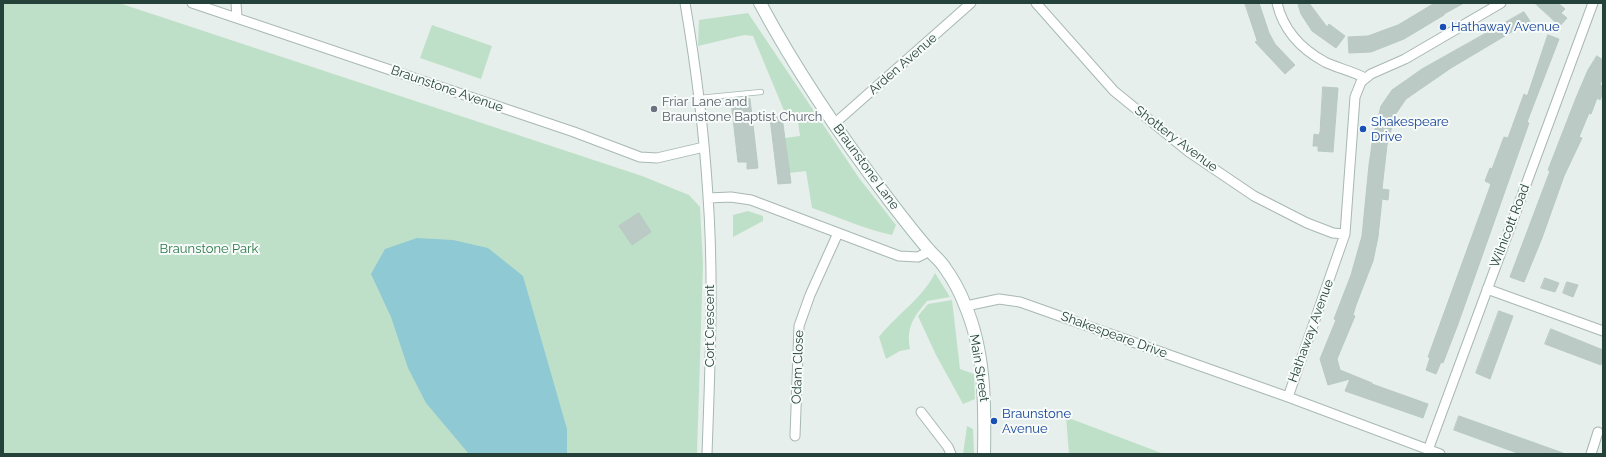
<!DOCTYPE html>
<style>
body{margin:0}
#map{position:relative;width:1606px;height:457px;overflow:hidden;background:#e6efeb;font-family:Raleway,sans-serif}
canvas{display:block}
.frame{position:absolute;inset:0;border:4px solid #24423a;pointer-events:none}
</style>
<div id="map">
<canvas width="1606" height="457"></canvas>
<div class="frame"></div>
</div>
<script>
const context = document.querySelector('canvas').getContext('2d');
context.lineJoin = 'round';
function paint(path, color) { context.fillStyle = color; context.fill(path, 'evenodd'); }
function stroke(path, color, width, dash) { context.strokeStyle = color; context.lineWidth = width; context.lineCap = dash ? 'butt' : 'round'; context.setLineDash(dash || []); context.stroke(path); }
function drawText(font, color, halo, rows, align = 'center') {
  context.font = font + ' Raleway,sans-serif'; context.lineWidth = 4; context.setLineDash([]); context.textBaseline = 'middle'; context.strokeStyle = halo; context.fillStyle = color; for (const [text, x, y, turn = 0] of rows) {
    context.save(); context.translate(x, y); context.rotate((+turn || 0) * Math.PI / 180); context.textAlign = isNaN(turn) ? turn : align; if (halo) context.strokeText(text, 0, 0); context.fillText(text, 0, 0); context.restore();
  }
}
paint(new Path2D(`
 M 3,3 L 119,3 L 642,176 L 689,195 L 700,207 L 703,264 L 697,454 L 3,454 Z
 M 748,13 L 859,178 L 896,225 L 892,235 C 864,229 839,217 812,208 L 806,171 L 789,173 L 785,138 L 800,136 L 797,115 L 788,116 L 785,113 L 753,36 L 744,35 L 698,46 L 699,20 Z
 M 432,25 L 492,46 L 481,79 L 420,58 Z
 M 748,211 L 763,216 L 763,221 L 733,237 L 733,215 Z
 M 935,273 L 950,297 L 927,301 C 914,317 906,326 910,349 L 900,351 L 886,359 L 879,337 C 897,314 922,299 935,273 Z
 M 952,300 L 960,369 L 974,374 L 975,399 L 963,404 L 936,355 L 918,316 L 928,304 Z
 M 1066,417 L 1164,454 L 1069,454 Z
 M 967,426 L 973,429 L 974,454 L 963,454 Z`), '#bfe0c8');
paint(new Path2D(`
 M 417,238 L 453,240 L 488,248 L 523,276 L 567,429 L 567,454 L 469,454 L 426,403 L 408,368 L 391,317 L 371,274 L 385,249 Z`), '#8ec9d4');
const building = new Path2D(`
 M 1245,3 L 1259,3 L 1269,33 L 1275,44 L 1295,65 L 1285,74 L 1255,42 L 1257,41 Z
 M 1298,3 L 1309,3 L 1327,27 L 1329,24 L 1345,36 L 1336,48 L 1312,31 L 1301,14 Z
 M 1435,3 L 1464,3 L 1444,14 L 1444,15 L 1404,39 L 1371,52 L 1349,53 L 1348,37 L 1368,36 L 1398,25 Z
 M 1535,3 L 1558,3 L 1565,9 L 1561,13 L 1567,18 L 1560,26 Z
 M 1524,12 L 1530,21 L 1451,68 L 1406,99 L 1395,115 L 1387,145 L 1382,189 L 1389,190 L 1388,200 L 1382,199 L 1378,237 L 1373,261 L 1356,305 L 1353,315 L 1355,316 L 1337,359 L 1340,370 L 1372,383 L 1372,384 L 1428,404 L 1423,418 L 1345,391 L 1350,379 L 1328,385 L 1320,359 L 1336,320 L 1334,319 L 1351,275 L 1362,236 L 1369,165 L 1373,137 L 1381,106 L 1392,90 L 1422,69 Z
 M 1548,35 L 1559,39 L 1527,122 L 1529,123 L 1458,324 L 1443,363 L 1441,362 L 1436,374 L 1426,370 L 1430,358 L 1428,357 L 1491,184 L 1485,181 L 1490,168 L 1492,169 L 1504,137 L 1508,138 L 1524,94 L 1527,96 Z
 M 1597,56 L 1603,60 L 1603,77 L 1600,85 L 1603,86 L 1603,92 L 1600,100 L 1597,98 L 1591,114 L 1589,113 L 1579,137 L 1582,138 L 1564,176 L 1542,238 L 1524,282 L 1510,277 L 1550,171 L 1548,170 L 1576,98 L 1588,70 Z
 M 1323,87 L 1338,88 L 1333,152 L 1318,151 L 1318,146 L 1313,146 L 1314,134 L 1319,135 L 1320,132 Z
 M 750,99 L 758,168 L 747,169 L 747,162 L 738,162 L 731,101 Z
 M 782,117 L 791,183 L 778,184 L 770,118 Z
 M 639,213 L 651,232 L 632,245 L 619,226 Z
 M 1545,278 L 1559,283 L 1555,292 L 1541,288 Z
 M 1567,282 L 1578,285 L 1573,297 L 1563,293 Z
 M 1499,311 L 1513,316 L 1490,379 L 1476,373 Z
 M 1551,329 L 1603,350 L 1601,365 L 1545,344 Z
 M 1459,416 L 1563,453 L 1563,454 L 1520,454 L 1454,430 Z`);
paint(building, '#bbcac4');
stroke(building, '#b8c9c2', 1);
const lane = new Path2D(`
 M 699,98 L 761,92`);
const street = new Path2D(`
 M 192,3 L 574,132 L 640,157 L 657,158 L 704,147
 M 236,3 L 237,17
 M 685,3 C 696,67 704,131 708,196 C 714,281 710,368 707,454
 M 1036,3 L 1114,91 L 1189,152 L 1254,196 L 1307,223 L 1333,233 L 1345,234
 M 1277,3 C 1283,29 1301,49 1325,62 C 1337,68 1352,71 1365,78
 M 834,124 L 971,3
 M 708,198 L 731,197 L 751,200 L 899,256 L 918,257 L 930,251
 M 1487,289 L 1603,331
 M 966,306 L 999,299 L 1020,302 L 1288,397 L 1440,454
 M 1288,397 L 1345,234 L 1355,97 L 1361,82 L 1371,74 L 1405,59 L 1501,3
 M 921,412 L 948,447 L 951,454
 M 795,436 L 799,326 L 810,295 L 838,233
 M 1428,450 L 1593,3
 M 1591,454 L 1598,432`);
const secondary = new Path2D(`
 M 760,3 C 797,72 842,138 889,200 C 902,217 915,234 929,250 C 934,256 941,261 945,268 C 953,279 960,292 965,305 C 985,351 985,405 984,454`);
stroke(lane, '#a8b8b2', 6);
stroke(street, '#a8b8b2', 11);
stroke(secondary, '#a4bbb3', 14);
stroke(lane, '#fff', 4.5);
stroke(street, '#fff', 9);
stroke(secondary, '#fff', 12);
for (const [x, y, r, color] of [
 [1443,27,4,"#1a4fb4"],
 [654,109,4,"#6b7280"],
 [1363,129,4,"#1a4fb4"],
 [994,421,4,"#1a4fb4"]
]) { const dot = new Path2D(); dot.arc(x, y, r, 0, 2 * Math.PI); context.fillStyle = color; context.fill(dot); stroke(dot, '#f7fbf9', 1.5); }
drawText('13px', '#164399', '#f7fbf9', [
 ["Hathaway Avenue",1451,27],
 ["Shakespeare",1371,122],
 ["Drive",1371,137],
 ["Braunstone",1002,414],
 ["Avenue",1002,429]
], 'left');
drawText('13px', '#24423a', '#f7fbf9', [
 ["Arden Avenue",903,64,-41],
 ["Braunstone Avenue",447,89,19],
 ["Shottery Avenue",1176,139,37],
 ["Braunstone Lane",866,167,54],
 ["Wilnicott Road",1510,226,-69],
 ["Cort Crescent",710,326,-90],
 ["Hathaway Avenue",1311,331,-70],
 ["Shakespeare Drive",1114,335,20],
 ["Odam Close",798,367,-88],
 ["Main Street",979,368,81]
]);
drawText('13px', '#5b616d', '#f7fbf9', [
 ["Friar Lane and",662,102],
 ["Braunstone Baptist Church",662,117]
], 'left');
drawText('13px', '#2d7a4b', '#f7fbf9', [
 ["Braunstone Park",209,249]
]);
</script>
